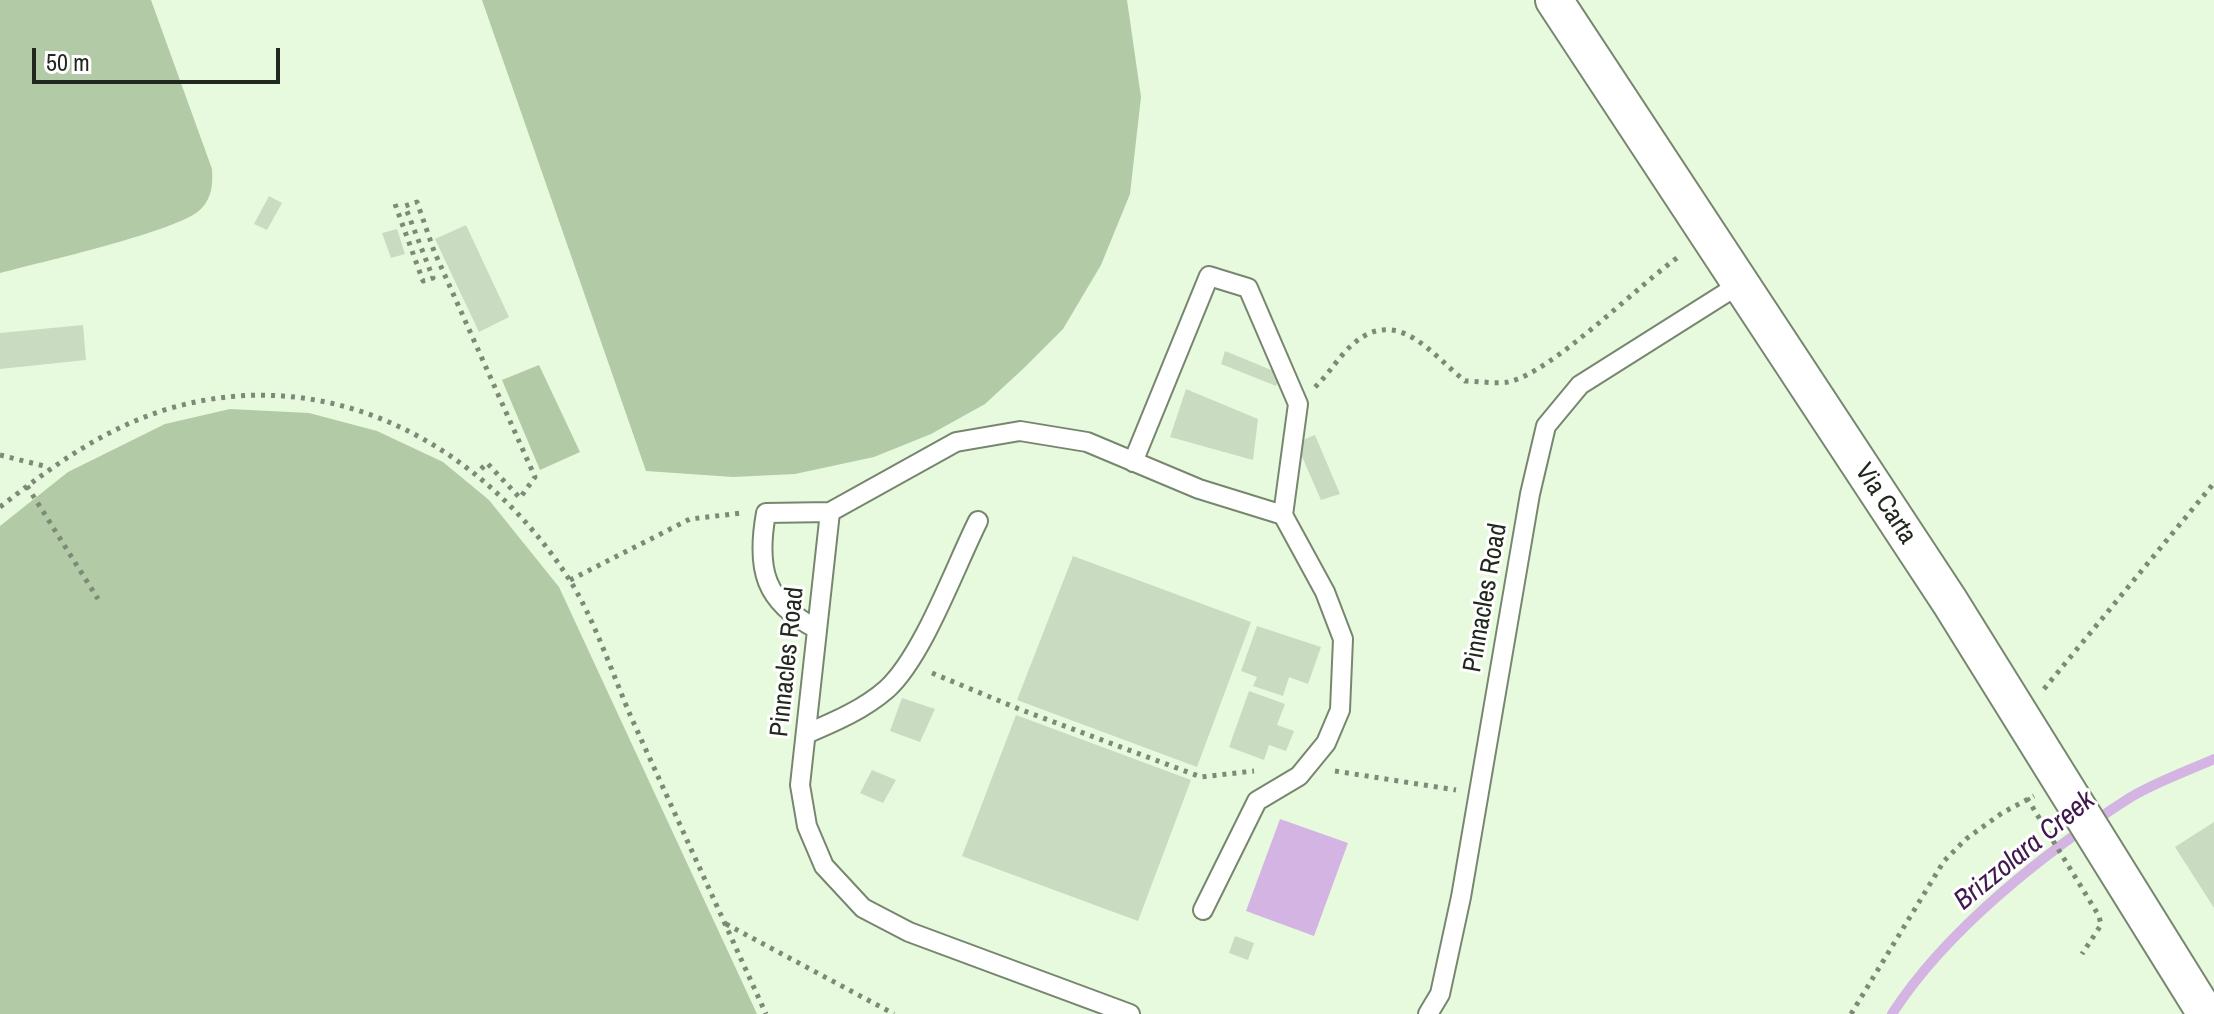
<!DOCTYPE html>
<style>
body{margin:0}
#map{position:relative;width:2214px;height:1014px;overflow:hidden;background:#e8fade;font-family:"Archivo Narrow",sans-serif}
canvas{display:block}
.scale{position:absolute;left:32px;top:48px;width:248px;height:36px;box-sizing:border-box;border:4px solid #21281e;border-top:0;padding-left:10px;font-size:24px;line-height:28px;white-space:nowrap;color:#21281e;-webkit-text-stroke:6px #fff;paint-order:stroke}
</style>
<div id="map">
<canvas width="2214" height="1014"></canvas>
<div class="scale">50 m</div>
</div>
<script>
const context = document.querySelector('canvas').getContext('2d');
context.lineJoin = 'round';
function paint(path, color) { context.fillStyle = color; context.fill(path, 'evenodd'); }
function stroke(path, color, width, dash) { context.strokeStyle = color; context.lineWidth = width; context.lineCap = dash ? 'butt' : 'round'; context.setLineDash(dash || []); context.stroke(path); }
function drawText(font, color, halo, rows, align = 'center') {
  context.font = font + ' "Archivo Narrow",sans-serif'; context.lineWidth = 6; context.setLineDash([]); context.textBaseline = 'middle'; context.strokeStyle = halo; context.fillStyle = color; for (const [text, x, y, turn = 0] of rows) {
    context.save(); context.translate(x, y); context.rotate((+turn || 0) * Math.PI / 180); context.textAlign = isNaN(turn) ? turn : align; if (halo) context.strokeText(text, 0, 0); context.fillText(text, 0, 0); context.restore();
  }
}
paint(new Path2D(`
 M 0,0 L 151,0 L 212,169 C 213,185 212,197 201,209 C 180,231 37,263 0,273 Z
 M 482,0 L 1127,0 L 1141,97 L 1130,194 L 1101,265 L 1063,329 L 1024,368 L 985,404 L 931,434 L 874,457 L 795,474 L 733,477 L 646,471 Z
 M 539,365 L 580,452 L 540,470 L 502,380 Z
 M 230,409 L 309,413 L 377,431 L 443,462 L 489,500 L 559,587 L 757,1014 L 0,1014 L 0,526 L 68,472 L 165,424 Z`), '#b2caa5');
paint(new Path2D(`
 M 1280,819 L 1348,843 L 1314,936 L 1246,911 Z`), '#d3b4e3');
stroke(new Path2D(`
 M 1892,1014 C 1946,930 2046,851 2131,797 C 2156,782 2187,771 2214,759`), '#d3b4e3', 10);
paint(new Path2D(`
 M 269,196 L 282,203 L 267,230 L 254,224 Z
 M 466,225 L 509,317 L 479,332 L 435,239 Z
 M 397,229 L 405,254 L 391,258 L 382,233 Z
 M 83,325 L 86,360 L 0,369 L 0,333 Z
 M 1225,351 L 1281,374 L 1276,386 L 1221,364 Z
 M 1186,389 L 1258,419 L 1253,460 L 1170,437 Z
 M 1315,435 L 1340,494 L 1321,500 L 1296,443 Z
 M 1073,556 L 1251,622 L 1197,767 L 1017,700 Z
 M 1257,626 L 1321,647 L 1308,684 L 1289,677 L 1283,696 L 1253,686 L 1257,677 L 1241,671 Z
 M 1249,691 L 1285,704 L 1277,725 L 1294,731 L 1286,751 L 1269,745 L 1264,760 L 1229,747 Z
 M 902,698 L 935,709 L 920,742 L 890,731 Z
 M 1016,715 L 1191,780 L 1138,921 L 962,856 Z
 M 872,770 L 896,780 L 883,803 L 860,793 Z
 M 2214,822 L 2214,908 L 2175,847 Z
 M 1235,936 L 1254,943 L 1248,960 L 1229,953 Z`), '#c9dbc0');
const lane = new Path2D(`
 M 817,629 C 764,602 756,569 766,513 L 830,512
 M 806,734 C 834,722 863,710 887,689 C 923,656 955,567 978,521
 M 1203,910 L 1257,801 L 1299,776 L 1326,743 L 1340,710 L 1343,639 L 1325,592 L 1283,515
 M 1130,1014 L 909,932 L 863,908 L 824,866 L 807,826 L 800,785 L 830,512 L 956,442 L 1020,431 L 1087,442 L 1199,489 L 1283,515 L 1298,404 L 1248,288 L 1209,276 L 1133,462
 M 1428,1014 L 1440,994 L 1461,897 L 1530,494 L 1546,426 L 1580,385 L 1740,284`);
const street = new Path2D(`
 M 1554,0 L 1950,602 L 2206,1014`);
stroke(lane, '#77876f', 22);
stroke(street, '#77876f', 40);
stroke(new Path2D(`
 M 395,204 L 423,281 L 433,278 L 405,206 L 417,202 L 434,251 L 535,477 L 520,498 L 487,463 L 477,473
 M 1315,387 C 1329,374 1339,356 1353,344 C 1398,305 1432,355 1465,381 C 1478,381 1495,384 1508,382 C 1552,373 1639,284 1681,255
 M 0,455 L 48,467
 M 27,486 L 98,599
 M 0,507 C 54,465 104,428 171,408 C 332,362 482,445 569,579 C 593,616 613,675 631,717 C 676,816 721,915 766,1014
 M 570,580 L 690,519 L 742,513
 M 932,673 L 1019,709 L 1201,777 L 1254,771
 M 2044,689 L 2214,483
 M 1335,771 L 1456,790
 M 2027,798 L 2099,916 L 2101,925 L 2082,954
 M 726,924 L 894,1014
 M 1851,1014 L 1944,861 L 1966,839 L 2002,813 L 2034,796`), '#7e8a78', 5, [4, 6]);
stroke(lane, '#fff', 18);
stroke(street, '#fff', 36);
drawText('26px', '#21281e', '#fff', [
 ["Via Carta",1885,504,57],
 ["Pinnacles Road",1486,598,-80],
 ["Pinnacles Road",788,662,-84]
]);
drawText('italic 28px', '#3f184f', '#fff', [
 ["Brizzolara Creek",2025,851,-39]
]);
</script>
